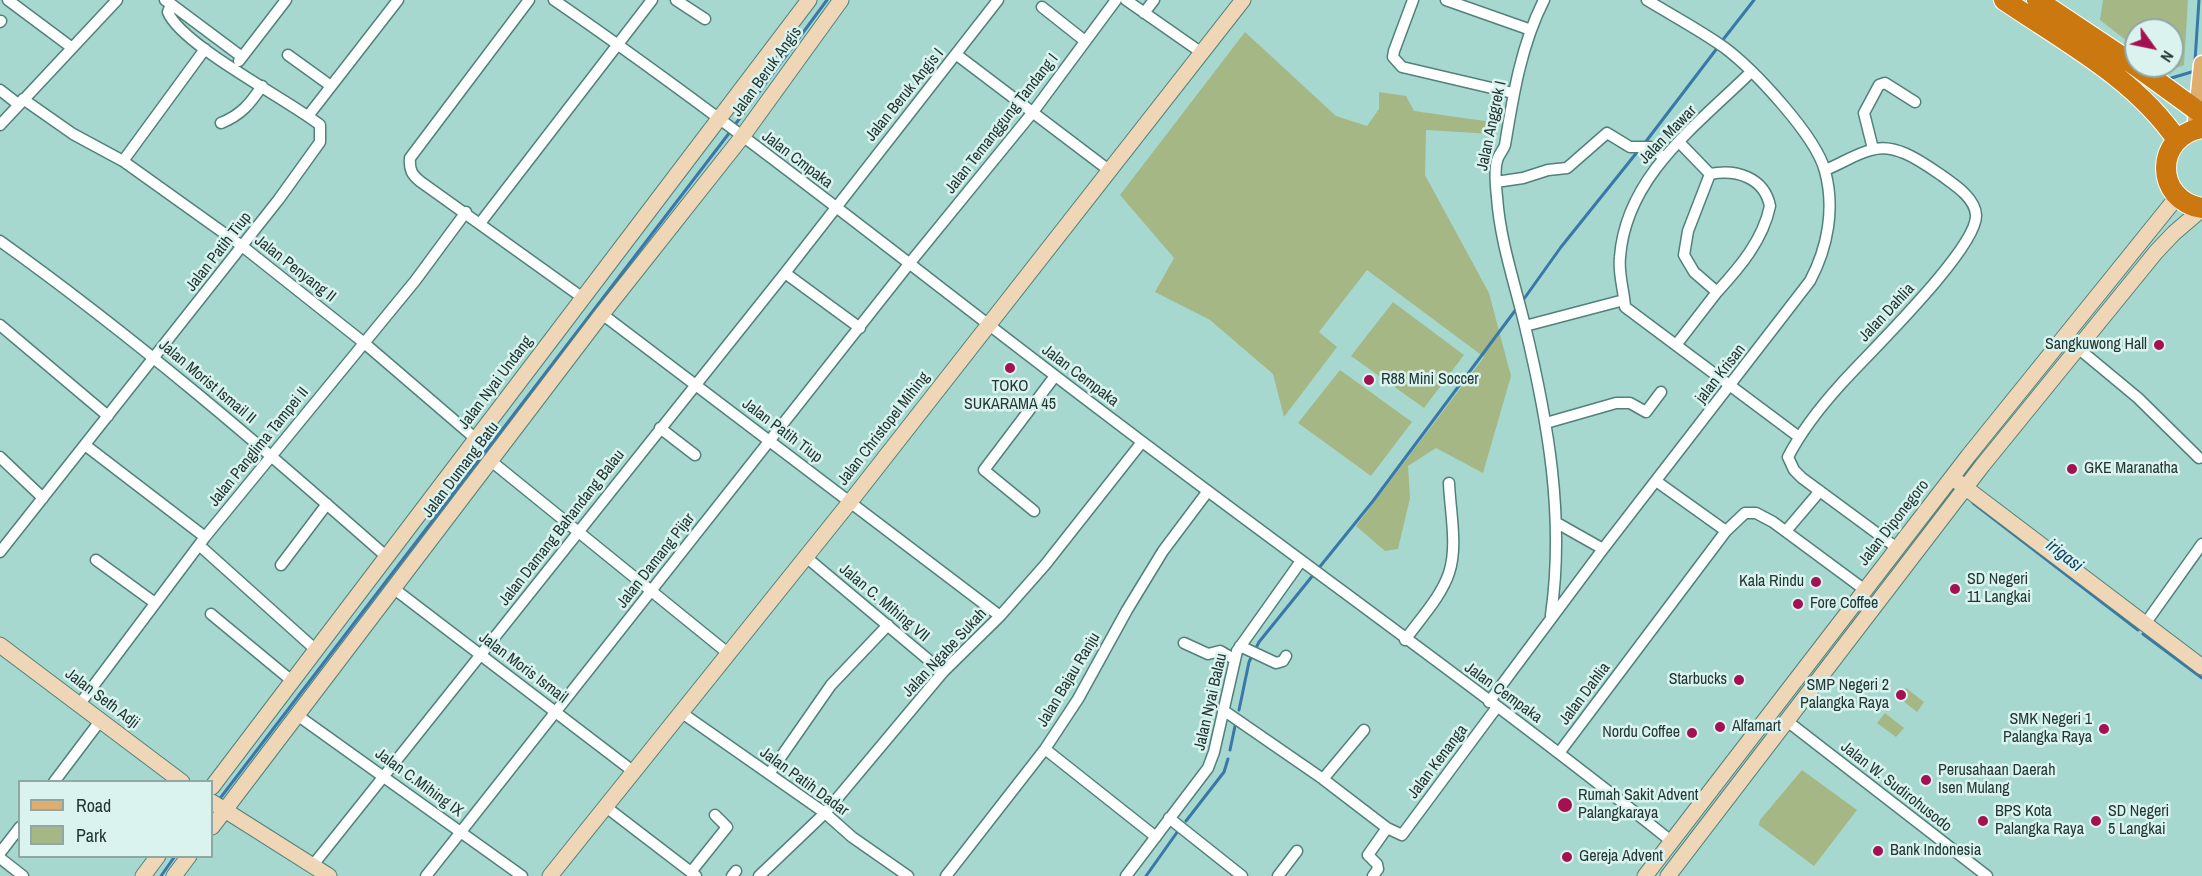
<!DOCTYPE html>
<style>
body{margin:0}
#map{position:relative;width:2202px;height:876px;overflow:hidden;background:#a6d8d0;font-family:"Archivo Narrow",sans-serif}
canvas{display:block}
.legend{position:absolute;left:18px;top:780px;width:195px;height:78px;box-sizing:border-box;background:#daf3ef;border:2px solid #90a7a4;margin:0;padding:8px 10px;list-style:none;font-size:18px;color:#223633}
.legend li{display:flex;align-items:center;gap:12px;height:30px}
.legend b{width:30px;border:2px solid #90a7a4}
.north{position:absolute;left:2124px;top:18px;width:60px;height:60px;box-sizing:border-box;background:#daf3ef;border:2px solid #90a7a4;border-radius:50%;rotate:123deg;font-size:16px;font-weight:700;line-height:24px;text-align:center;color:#223633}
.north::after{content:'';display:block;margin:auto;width:21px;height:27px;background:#a51150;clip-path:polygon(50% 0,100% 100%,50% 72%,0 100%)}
</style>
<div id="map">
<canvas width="2202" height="876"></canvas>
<ul class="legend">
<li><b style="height:8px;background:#dfae6f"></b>Road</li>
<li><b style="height:16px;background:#a6b786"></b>Park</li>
</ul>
<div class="north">N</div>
</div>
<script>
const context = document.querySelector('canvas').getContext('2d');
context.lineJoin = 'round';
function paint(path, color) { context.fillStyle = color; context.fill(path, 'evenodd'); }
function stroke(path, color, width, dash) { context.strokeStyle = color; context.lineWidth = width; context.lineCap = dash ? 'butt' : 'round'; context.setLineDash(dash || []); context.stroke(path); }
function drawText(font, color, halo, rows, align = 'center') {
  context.font = font + ' "Archivo Narrow",sans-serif'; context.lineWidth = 5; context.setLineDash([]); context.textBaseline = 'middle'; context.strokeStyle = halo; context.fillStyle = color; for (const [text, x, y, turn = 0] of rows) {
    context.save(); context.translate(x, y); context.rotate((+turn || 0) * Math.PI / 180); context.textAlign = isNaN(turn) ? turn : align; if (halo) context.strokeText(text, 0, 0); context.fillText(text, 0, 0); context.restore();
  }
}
paint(new Path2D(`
 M 2103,0 L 2188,0 L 2184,65 L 2166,72 L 2159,66 L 2172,66 L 2172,30 L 2136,30 L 2136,48 L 2100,20 Z
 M 1245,32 L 1336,116 L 1367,126 L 1379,109 L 1379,92 L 1406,96 L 1414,111 L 1492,122 L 1491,134 L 1426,130 L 1425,175 L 1489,293 L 1511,376 L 1483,473 L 1436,448 L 1408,466 L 1410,498 L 1398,549 L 1385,551 L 1356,526 L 1484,357 L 1367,270 L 1319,332 L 1337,347 L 1284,417 L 1273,374 L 1210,320 L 1155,292 L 1174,258 L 1120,195 Z
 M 1393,302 L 1464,355 L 1424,408 L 1351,356 Z
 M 1340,370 L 1412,422 L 1371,476 L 1298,423 Z
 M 1906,688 L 1924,702 L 1917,712 L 1898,697 Z
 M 1885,713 L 1904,728 L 1896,737 L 1877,723 Z
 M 1802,770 L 1857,810 L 1814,866 L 1759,825 L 1760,820 Z`), '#a6b786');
stroke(new Path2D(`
 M 1722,41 L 1754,0
 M 2195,61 L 2199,0
 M 2168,79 L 2195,71
 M 734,126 L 827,0
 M 1644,144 L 1718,47
 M 1521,303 L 1561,247 L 1638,151
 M 1973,503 L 2138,630
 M 2143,634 L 2202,678
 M 1239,710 L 1249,662 L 1259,642 L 1373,501 L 1517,308
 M 1230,750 L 1235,726
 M 218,801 L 730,132
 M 1186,821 L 1224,772 L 1228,759
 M 161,876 L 175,856
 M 1146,876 L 1178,831`), '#3978a8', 3);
const street = new Path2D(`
 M 8,0 L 71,47
 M 529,0 L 410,158 C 409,170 412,175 421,182 L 583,298
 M 554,0 C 747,133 929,281 1116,422 C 1300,562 1490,696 1671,841
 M 676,0 L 705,19
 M 1126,0 L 1202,53
 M 1413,0 L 1394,51 L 1393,57 L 1402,67 L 1513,93
 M 1446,0 L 1531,30
 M 1544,0 C 1521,45 1513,96 1505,145 C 1503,151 1498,155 1497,161 C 1494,171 1496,187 1497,197 C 1500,241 1515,284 1525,326 C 1548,422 1565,517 1551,615
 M 171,4 L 242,57
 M 1042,7 L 1085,41
 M 1144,13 L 1154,0
 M 0,22 L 1,21
 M 288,55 L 331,86
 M 957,55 L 1110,171
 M 239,61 L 286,0
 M 1751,72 C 1697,125 1626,176 1620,257 C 1618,274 1624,290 1625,307 L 1799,437
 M 0,90 L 18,104
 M 23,99 L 73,134 L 123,161 L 242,246 L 363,342 L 476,439
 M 308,116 L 398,0
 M 221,123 C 241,115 250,104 262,86
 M 0,125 L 117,0
 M 1873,149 L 1864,113 L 1879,85 L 1885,83 L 1915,102
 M 123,161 L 205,49
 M 1825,170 C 1841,164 1855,154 1871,150 C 1895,142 1922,162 1941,175 C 1953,184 1975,197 1976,215 C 1978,248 1867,355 1842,383 C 1821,406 1802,430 1788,457 L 1794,470 L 1802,478 L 1897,548
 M 1710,174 C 1736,169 1764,177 1770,206 C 1763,240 1740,267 1717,292
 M 1496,182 L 1523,178 L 1548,170 L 1567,168 L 1607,133 L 1630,147 L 1651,147 L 1664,158
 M 481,222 L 652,0
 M 0,241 C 136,338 262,447 387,557
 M 785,273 L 860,328
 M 602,314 L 1000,616
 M 0,325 L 108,416
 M 1525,326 L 1624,300
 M 1676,345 L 1717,292 L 1694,272 L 1684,255 L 1688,231 L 1710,174 L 1679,142
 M 2079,349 L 2138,398 L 2199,458
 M 1546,423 L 1616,403 L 1630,403 L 1646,412 L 1661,392
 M 660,428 L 695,455
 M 85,445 L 205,537
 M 0,457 L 43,498
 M 491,461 L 729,654
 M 1656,481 L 1726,531
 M 1034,511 L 984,470 L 1055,376
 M 1557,523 L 1603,549
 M 1786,531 L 1820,491
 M 199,545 L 316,650
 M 0,552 L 279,199 L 320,142 L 320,125 C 287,99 181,45 168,12 L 171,4 L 165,0
 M 806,557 L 943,672
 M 96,560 L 155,603
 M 281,565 L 327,504
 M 393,588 L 634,772
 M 211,614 L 292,681
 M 2145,624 L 2202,544
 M 1405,640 C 1420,619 1441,597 1449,573 C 1458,546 1450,511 1449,483
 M 1184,643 L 1208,654 L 1220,651 L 1234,659
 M 1240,646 L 1276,663 L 1283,661 L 1286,656
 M 1489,702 L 1603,549 L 1810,281 C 1828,247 1835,208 1825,171 C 1816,136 1754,70 1725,48 C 1700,30 1673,16 1647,0
 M 79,705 L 205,537 L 415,281 L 466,212
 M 1223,710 L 1323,779 L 1387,828 L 1402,835 L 1497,707
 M 682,713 L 825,813 L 852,837 L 908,876
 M 297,715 L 522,876
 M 1787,721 L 1987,876
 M 1045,749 L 1156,837
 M 1559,753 L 1726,531 L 1745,513 L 1756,513 L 1773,522 L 1865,590
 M 769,774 L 831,685 L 888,625
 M 1323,779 L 1364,730
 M 54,782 L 100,721
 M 606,807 L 696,876
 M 1169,818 L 1242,876
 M 0,853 L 20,827
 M 0,858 L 23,876
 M 313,865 L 785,273 L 998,0
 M 691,872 L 727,827 L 715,815
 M 426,876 L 909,264 L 1033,112 L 1116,0
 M 732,876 L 736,871
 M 759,876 L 825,813 L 943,672 L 1000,616 L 1045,565 L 1142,442
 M 946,876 L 1045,749 L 1078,699 L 1127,610 L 1163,551 L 1208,491
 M 1126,876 L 1208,768 L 1214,752 L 1237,651 L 1301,561
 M 1278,876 L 1297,851
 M 1373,876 L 1378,869 L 1377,864 L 1368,855 L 1387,828`);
const secondary = new Path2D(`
 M 1958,482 L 2202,667
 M 0,645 L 182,782
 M 212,787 L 809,0
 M 212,802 L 329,876
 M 212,827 L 602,314 L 742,137 L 841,0
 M 143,876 L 158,856
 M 174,876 L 189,856
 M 550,876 L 850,502 L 1243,0
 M 1645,876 L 1969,455 L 2177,197
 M 1668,876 L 1982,466 L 2156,252 L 2174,233 L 2202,209`);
const primary = new Path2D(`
 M 2196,121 L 2202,64`);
const highway = new Path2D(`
 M 2004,0 C 2064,41 2135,78 2177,140
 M 2037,0 L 2136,66
 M 2136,66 L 2202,114
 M 2202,128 C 2154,136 2154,200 2202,208`);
stroke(street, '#51817a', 13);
stroke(secondary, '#51817a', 17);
stroke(primary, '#fff', 19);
stroke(highway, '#fff', 22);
stroke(street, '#fff', 10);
stroke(secondary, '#efd6b7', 15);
stroke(primary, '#dfae6f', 16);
stroke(highway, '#ca780f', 20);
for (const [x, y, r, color] of [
 [2159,345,6,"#a51150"],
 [1010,368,6,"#a51150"],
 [1369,380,6,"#a51150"],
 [2072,469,6,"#a51150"],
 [1816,582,6,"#a51150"],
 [1955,589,6,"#a51150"],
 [1798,604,6,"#a51150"],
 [1739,680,6,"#a51150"],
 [1901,695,6,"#a51150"],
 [1720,727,6,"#a51150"],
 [2104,729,6,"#a51150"],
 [1692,733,6,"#a51150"],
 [1926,780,6,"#a51150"],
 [1565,805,8,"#a51150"],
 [1983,821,6,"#a51150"],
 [2096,821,6,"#a51150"],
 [1878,851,6,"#a51150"],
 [1567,857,6,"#a51150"]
]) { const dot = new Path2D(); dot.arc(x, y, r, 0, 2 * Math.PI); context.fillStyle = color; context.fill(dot); stroke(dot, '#daf3ef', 2); }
drawText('16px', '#223633', '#daf3ef', [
 ["Jalan Beruk Angis",767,72,-54],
 ["Jalan Beruk Angis I",905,95,-51],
 ["Jalan Temanggung Tandang I",1002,124,-52],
 ["Jalan Anggrek I",1492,126,-78],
 ["Jalan Mawar",1668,135,-46],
 ["Jalan Cmpaka",797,160,37],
 ["Jalan Patih Tiup",219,252,-52],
 ["Jalan Penyang II",295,269,38],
 ["Jalan Dahlia",1887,313,-47],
 ["jalan Krisan",1721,374,-52],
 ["Jalan Cempaka",1080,376,37],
 ["Jalan Morist Ismail II",207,382,40],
 ["Jalan Nyai Undang",496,383,-53],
 ["Jalan Christopel Mihing",884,429,-52],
 ["Jalan Patih Tiup",782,431,37],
 ["Jalan Panglima Tampei II",259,447,-51],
 ["Jalan Dumang Batu",461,470,-53],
 ["Jalan Diponegoro",1894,523,-52],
 ["Jalan Damang Bahandang Balau",562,528,-52],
 ["Jalan Damang Pijar",656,561,-52],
 ["Jalan C. Mihing VII",884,603,40],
 ["Jalan Ngabe Sukah",945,653,-47],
 ["Jalan Moris Ismail",523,668,37],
 ["Jalan Bajau Ranju",1069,680,-59],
 ["Jalan Cempaka",1503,693,36],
 ["Jalan Dahlia",1585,694,-53],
 ["Jalan Seth Adji",102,699,37],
 ["Jalan Nyai Balau",1211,702,-77],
 ["Jalan Kenanga",1438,762,-53],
 ["Jalan Patih Dadar",804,782,36],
 ["Jalan C.Mihing IX",419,783,36],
 ["Jalan W. Sudirohusodo",1896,787,38]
]);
drawText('16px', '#223633', '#daf3ef', [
 ["Sangkuwong Hall",2147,345,"right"],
 ["R88 Mini Soccer",1381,380],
 ["TOKO",1010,387,"center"],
 ["SUKARAMA 45",1010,405,"center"],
 ["GKE Maranatha",2084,469],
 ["SD Negeri",1967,580],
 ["11 Langkai",1967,598],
 ["Kala Rindu",1804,582,"right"],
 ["Fore Coffee",1810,604],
 ["Starbucks",1727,680,"right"],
 ["SMP Negeri 2",1889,686,"right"],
 ["Palangka Raya",1889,704,"right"],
 ["SMK Negeri 1",2092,720,"right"],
 ["Palangka Raya",2092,738,"right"],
 ["Alfamart",1732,727],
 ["Nordu Coffee",1680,733,"right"],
 ["Perusahaan Daerah",1938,771],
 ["Isen Mulang",1938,789],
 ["Rumah Sakit Advent",1578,796],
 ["Palangkaraya",1578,814],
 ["BPS Kota",1995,812],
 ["Palangka Raya",1995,830],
 ["SD Negeri",2108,812],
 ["5 Langkai",2108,830],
 ["Bank Indonesia",1890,851],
 ["Gereja Advent",1579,857]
], 'left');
drawText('italic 18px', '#114264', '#daf3ef', [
 ["irigasi",2064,556,38]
]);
</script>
